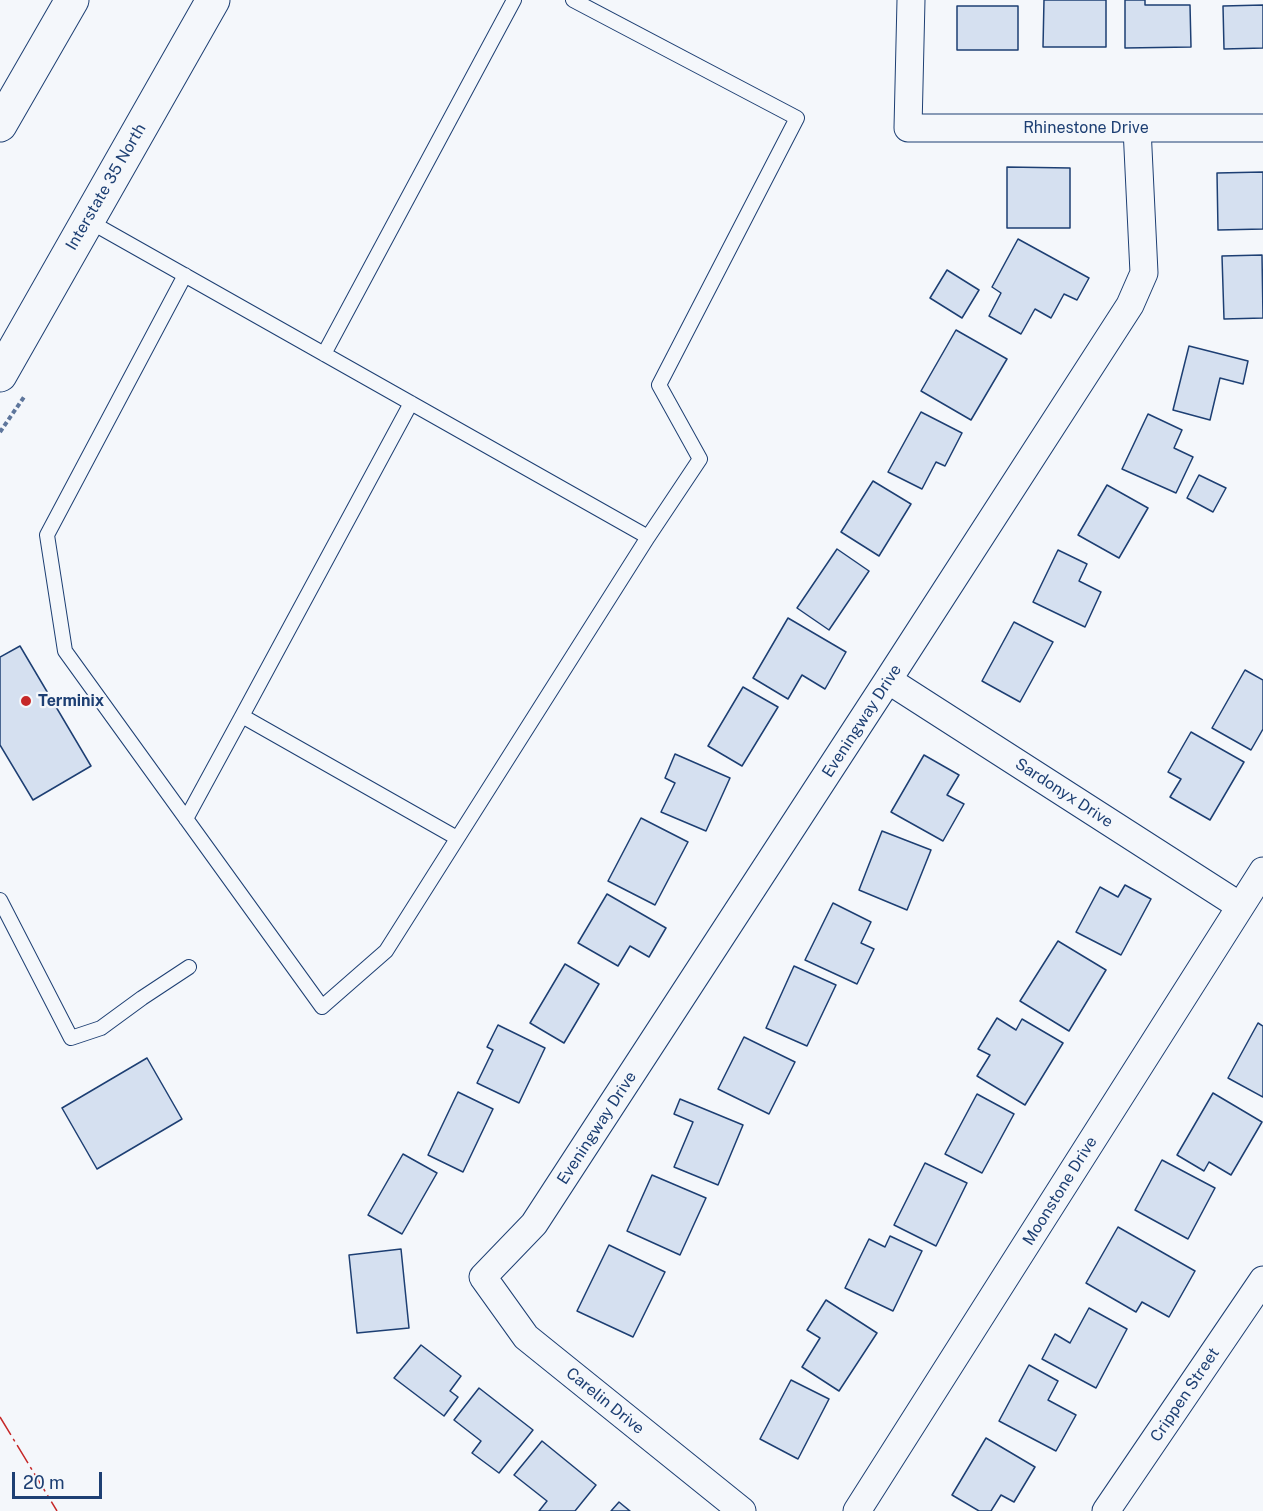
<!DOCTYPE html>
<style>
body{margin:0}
#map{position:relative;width:1263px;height:1511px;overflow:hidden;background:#f4f7fb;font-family:"Public Sans",sans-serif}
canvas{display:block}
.scale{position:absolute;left:12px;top:1472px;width:90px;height:27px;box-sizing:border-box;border:3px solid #1d3f73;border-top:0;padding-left:8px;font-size:18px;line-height:21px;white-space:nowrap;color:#1d3f73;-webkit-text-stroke:4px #f4f7fb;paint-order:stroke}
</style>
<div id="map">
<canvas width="1263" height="1511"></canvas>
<div class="scale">20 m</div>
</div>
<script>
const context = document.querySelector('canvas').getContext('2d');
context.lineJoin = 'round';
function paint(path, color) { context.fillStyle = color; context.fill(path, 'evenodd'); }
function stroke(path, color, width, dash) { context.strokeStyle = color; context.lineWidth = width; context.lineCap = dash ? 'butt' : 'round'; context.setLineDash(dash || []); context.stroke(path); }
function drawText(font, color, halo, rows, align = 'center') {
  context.font = font + ' "Public Sans",sans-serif'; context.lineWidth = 4.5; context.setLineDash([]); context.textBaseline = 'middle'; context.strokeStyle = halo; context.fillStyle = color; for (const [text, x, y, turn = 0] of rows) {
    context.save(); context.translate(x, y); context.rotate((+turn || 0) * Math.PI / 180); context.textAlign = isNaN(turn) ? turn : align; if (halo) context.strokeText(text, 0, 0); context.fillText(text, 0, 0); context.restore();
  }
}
const building = new Path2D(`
 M 1044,0 L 1106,0 L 1106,47 L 1043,47 Z
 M 1125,0 L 1145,0 L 1145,5 L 1190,5 L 1191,47 L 1125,48 Z
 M 1263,5 L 1263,48 L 1224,49 L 1223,6 Z
 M 957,6 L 1018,6 L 1018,50 L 957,50 Z
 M 1007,167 L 1070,168 L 1070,228 L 1007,228 Z
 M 1263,172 L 1263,229 L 1218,230 L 1217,173 Z
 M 1018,239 L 1089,278 L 1077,300 L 1064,294 L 1051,318 L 1035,309 L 1021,334 L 989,316 L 1001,293 L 992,287 Z
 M 1262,255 L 1263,318 L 1224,319 L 1222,256 Z
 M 947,270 L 979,290 L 962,318 L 930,298 Z
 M 956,330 L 1007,359 L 971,420 L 921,391 Z
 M 1189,346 L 1248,361 L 1243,384 L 1220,378 L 1210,420 L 1173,410 Z
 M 921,412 L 962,433 L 945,466 L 936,462 L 922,489 L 888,472 Z
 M 1148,414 L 1182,430 L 1174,448 L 1193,457 L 1176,493 L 1122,469 Z
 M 1199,475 L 1226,488 L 1213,512 L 1187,498 Z
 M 873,481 L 911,504 L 879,556 L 841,532 Z
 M 1107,485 L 1148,508 L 1119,558 L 1078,535 Z
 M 837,549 L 869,571 L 829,630 L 797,608 Z
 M 1058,550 L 1087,564 L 1079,581 L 1101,592 L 1085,627 L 1033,602 Z
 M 788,618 L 846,652 L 825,689 L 802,675 L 788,699 L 753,678 Z
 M 1014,622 L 1053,642 L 1020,702 L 982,681 Z
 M 20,646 L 91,766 L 33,800 L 0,745 L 0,657 Z
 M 1245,670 L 1263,680 L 1263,729 L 1251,750 L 1212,728 Z
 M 743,687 L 778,707 L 742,766 L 708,746 Z
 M 1191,732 L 1244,762 L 1210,820 L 1170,797 L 1181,779 L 1168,772 Z
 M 675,754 L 730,778 L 706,831 L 661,812 L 675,783 L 665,778 Z
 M 924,755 L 959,775 L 947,795 L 964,804 L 943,841 L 891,812 Z
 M 641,818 L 688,842 L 655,905 L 608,881 Z
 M 882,831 L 931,850 L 907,910 L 859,890 Z
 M 1125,885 L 1151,899 L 1121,955 L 1076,932 L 1100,887 L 1118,897 Z
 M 607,894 L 666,928 L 649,957 L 630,946 L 618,966 L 578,943 Z
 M 833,903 L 871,922 L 861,943 L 874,949 L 857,984 L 805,960 Z
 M 1058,941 L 1106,970 L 1069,1031 L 1020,1001 Z
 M 565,964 L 599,984 L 564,1043 L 530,1023 Z
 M 794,966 L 836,985 L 807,1046 L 766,1028 Z
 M 997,1018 L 1016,1030 L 1022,1019 L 1063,1043 L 1025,1105 L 977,1076 L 990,1055 L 978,1049 Z
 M 1258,1023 L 1263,1026 L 1263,1097 L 1228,1078 Z
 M 498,1025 L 545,1048 L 519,1103 L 477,1083 L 493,1050 L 487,1047 Z
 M 744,1037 L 795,1062 L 769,1114 L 718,1089 Z
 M 147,1058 L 182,1119 L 97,1169 L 62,1108 Z
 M 458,1092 L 493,1109 L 463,1172 L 428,1155 Z
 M 1213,1093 L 1262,1122 L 1231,1175 L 1209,1162 L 1204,1171 L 1177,1155 Z
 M 977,1094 L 1014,1114 L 982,1173 L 945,1154 Z
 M 680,1099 L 743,1125 L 718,1185 L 674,1167 L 693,1122 L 674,1114 Z
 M 403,1154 L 437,1173 L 402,1234 L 368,1215 Z
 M 1162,1160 L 1215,1188 L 1188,1239 L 1135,1210 Z
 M 925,1163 L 967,1183 L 936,1246 L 894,1225 Z
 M 652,1175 L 706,1198 L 680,1255 L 627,1231 Z
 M 1118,1227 L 1195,1271 L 1169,1317 L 1142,1302 L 1136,1312 L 1086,1283 Z
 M 890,1236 L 922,1251 L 893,1311 L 845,1288 L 869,1239 L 885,1247 Z
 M 609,1245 L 665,1272 L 633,1337 L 577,1311 Z
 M 401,1249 L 409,1328 L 357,1333 L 349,1255 Z
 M 826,1300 L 877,1333 L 839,1391 L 802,1367 L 820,1338 L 807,1330 Z
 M 1089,1308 L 1127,1329 L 1096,1388 L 1042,1359 L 1055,1334 L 1070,1343 Z
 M 421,1345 L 461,1376 L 450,1391 L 458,1397 L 444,1416 L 394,1378 Z
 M 1029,1365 L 1058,1381 L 1048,1400 L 1076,1415 L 1056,1451 L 999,1421 Z
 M 791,1380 L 829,1399 L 798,1459 L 760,1439 Z
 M 479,1388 L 533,1430 L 499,1473 L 472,1453 L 481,1441 L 454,1420 Z
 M 986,1438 L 1035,1467 L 1014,1502 L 1001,1495 L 991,1511 L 979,1511 L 952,1495 Z
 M 542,1441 L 596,1485 L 575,1511 L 539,1511 L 547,1501 L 514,1475 Z
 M 619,1502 L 630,1511 L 611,1511 Z`);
paint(building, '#d5e0f0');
stroke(building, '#1d3f73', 1.5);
const lane = new Path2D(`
 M 87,220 L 648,537 L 700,459 L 659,385 L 797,118 L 573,0
 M 185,275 L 47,535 L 65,651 L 322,1007 L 386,951 L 648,537
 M 324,354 L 514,0
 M 411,403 L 242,716 L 457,838
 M 186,819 L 242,716
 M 0,900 L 71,1038 L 101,1028 L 142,998 L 189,967`);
const street = new Path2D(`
 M 911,0 L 908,128 L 1263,128
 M 888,680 L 1240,906
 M 742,1511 L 526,1337 L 483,1277 L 534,1224 L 888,680 L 1130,305 L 1144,273 L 1137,128
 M 857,1511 L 1263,871
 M 1106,1511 L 1263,1280`);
const secondary = new Path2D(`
 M 0,375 L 213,0`);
const highway = new Path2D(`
 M 0,125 L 72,0`);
stroke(lane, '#1d3f73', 16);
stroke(street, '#1d3f73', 29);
stroke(secondary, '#1d3f73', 35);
stroke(highway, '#1d3f73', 35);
stroke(new Path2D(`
 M 0,432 L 24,397`), '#5e769c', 4, [4.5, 3]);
stroke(lane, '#f4f7fb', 14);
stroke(street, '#f4f7fb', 27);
stroke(secondary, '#f4f7fb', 33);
stroke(highway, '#f4f7fb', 33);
stroke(new Path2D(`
 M 0,1417 L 57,1511`), '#c62828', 1.5, [21, 4.5, 3, 4.5]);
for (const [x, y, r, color] of [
 [26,701,6,"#c62828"]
]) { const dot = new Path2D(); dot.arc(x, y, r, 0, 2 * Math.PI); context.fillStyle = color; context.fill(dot); stroke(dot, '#f4f7fb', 2); }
drawText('16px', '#1d3f73', '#f4f7fb', [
 ["Rhinestone Drive",1086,128],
 ["Interstate 35 North",106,187,-60],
 ["Eveningway Drive",862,721,-57],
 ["Sardonyx Drive",1064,793,33],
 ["Eveningway Drive",597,1128,-57],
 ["Moonstone Drive",1060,1191,-58],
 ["Crippen Street",1185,1395,-56],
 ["Carelin Drive",605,1401,39]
]);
drawText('bold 16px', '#1d3f73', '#f4f7fb', [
 ["Terminix",38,701]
], 'left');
</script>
